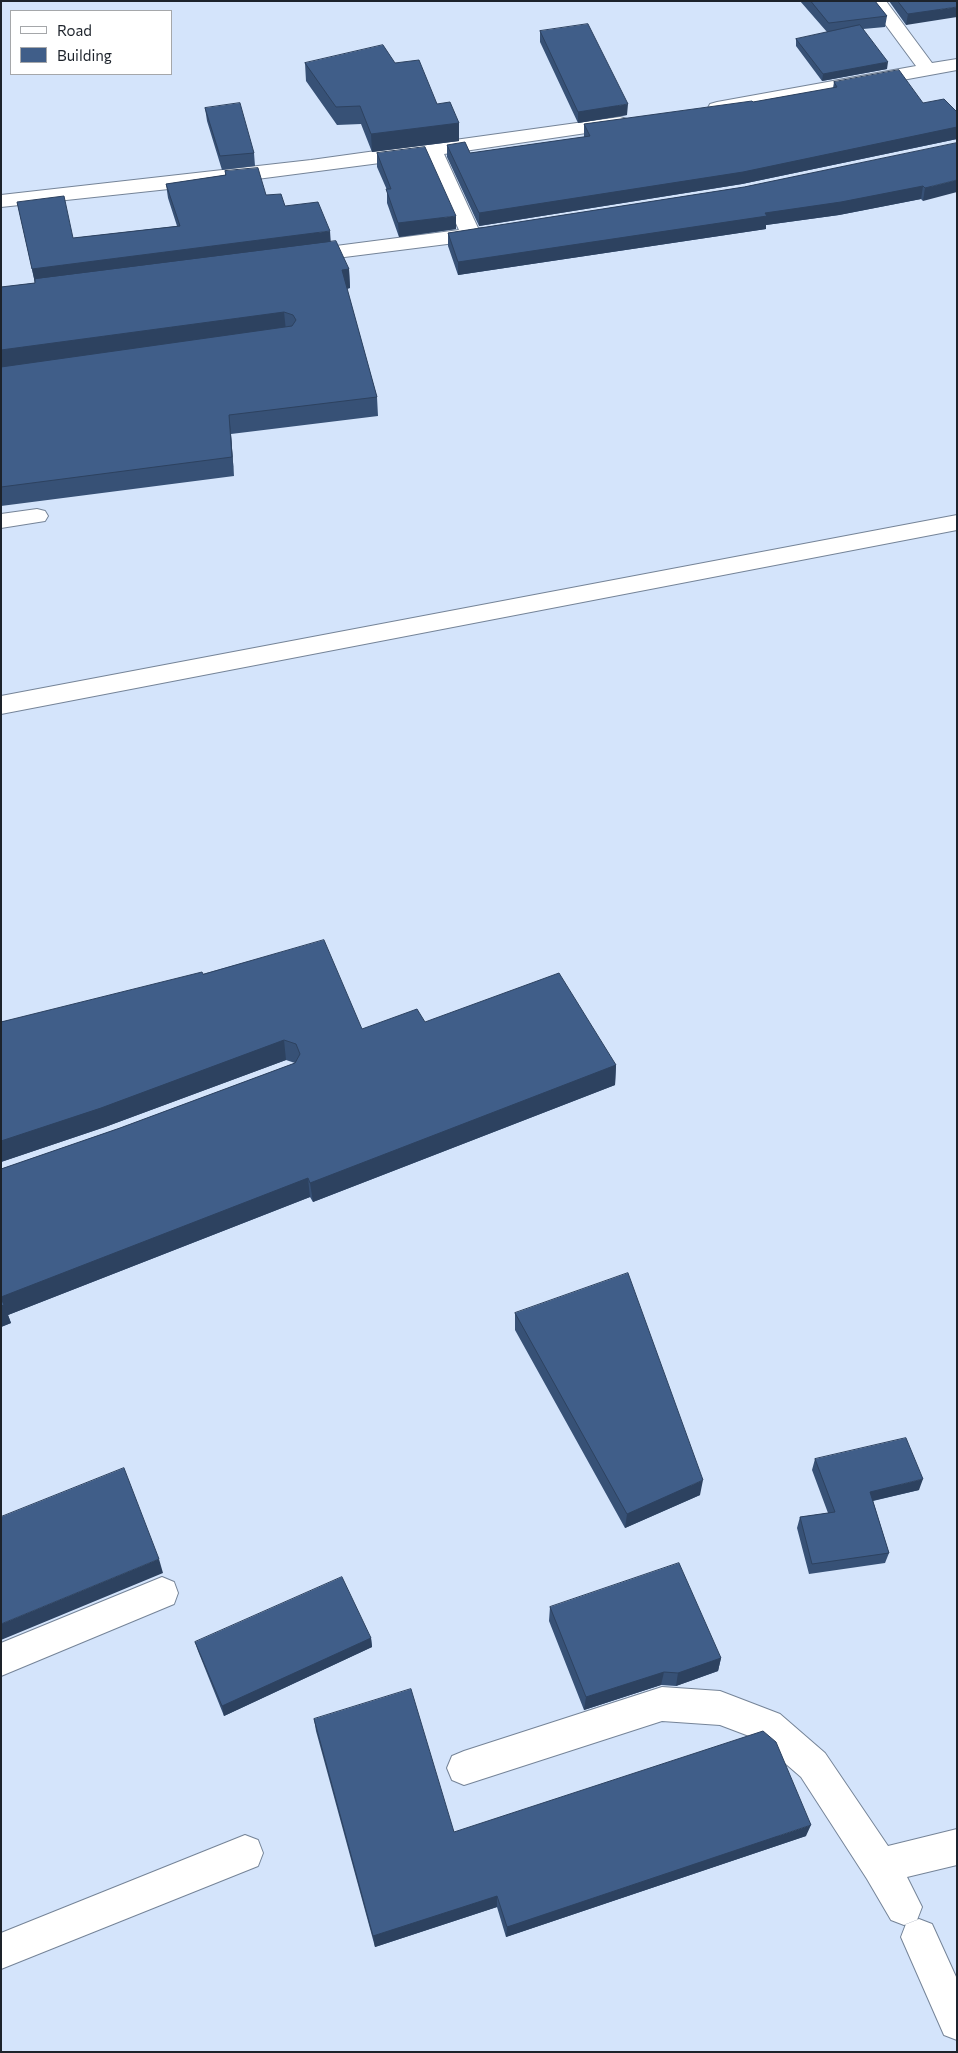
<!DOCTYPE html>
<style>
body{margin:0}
#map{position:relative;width:958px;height:2053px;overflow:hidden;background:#d4e4fb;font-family:Commissioner,sans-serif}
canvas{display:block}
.frame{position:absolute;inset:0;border:2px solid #1d232b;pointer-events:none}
.legend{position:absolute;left:10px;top:10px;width:162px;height:65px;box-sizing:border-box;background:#fff;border:1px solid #a5a7aa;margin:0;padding:6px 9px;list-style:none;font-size:15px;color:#1d232b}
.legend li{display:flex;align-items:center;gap:10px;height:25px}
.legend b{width:25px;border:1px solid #a5a7aa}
</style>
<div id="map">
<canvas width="958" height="2053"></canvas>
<div class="frame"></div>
<ul class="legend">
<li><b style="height:6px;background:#fff"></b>Road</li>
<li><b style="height:14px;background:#405e89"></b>Building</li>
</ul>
</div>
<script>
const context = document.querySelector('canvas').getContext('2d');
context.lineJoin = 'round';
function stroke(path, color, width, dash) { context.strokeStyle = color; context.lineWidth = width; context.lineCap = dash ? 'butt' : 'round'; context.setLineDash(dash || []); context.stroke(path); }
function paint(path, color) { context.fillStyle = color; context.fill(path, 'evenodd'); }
const minor = new Path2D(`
 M 868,1 L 886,1 L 932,63 L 957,59 L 957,70 L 717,114 L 710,112 L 708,108 L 710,104 L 717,102 L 916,66 Z
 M 620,117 L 627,119 L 629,123 L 627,127 L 444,154 L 478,228 L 490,229 L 493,233 L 490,237 L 471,241 L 305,262 L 298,260 L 295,256 L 298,252 L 305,250 L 459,230 L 426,157 L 234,182 L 1,207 L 1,195 L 311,160 Z
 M 37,509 L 45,511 L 48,516 L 45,521 L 1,528 L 1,514 Z
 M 957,515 L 957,530 L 1,714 L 1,696 Z
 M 162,1577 L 174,1582 L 178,1593 L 174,1604 L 1,1676 L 1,1643 Z
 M 662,1687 L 720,1691 L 780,1714 L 825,1753 L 888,1846 L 957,1829 L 957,1865 L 907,1877 L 922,1907 L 917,1920 L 904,1925 L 891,1920 L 867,1879 L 801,1777 L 757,1739 L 720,1725 L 662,1721 L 464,1785 L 452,1780 L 447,1768 L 452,1756 L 464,1751 Z
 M 245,1835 L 258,1840 L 263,1853 L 258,1866 L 1,1969 L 1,1933 Z
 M 919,1919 L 932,1924 L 957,1979 L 957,2040 L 944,2035 L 901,1937 L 906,1924 Z`);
stroke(minor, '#758498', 2);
paint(minor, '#fff');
paint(new Path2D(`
 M 800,1 L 875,1 L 887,16 L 885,27 L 863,29 L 887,69 L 822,81 L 796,46 L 796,39 L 827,32 Z
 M 889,1 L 957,1 L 906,25 Z
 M 540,31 L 627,115 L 578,123 L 540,42 Z
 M 305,63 L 395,63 L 437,104 L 459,123 L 459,141 L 372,152 L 361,124 L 337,125 L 306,81 Z
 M 834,82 L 923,103 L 957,112 L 957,139 L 742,184 L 479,226 L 447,157 L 447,145 L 470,153 L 584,137 L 584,124 L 753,102 L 833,88 Z
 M 205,108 L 254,153 L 255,166 L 222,170 L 207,121 Z
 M 957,143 L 923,201 L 921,199 L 839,215 L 766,225 L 766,229 L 458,275 L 448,246 L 448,233 L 744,187 Z
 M 377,153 L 456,229 L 399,237 L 387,203 L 387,190 L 377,167 Z
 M 225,171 L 285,206 L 331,242 L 349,269 L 350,288 L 347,289 L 377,397 L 378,416 L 231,434 L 234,476 L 1,506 L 1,287 L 35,283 L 17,202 L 73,238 L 177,226 L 168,198 L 166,184 L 225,175 Z
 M 203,974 L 362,1029 L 425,1022 L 616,1065 L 615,1085 L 313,1202 L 310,1197 L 8,1315 L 11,1323 L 1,1327 L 1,1169 L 120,1128 L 295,1063 L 286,1060 L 105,1127 L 1,1162 L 1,1022 Z
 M 515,1313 L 700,1495 L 625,1528 L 515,1330 Z
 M 815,1459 L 919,1490 L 873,1501 L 889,1553 L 885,1563 L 809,1574 L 797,1528 L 800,1517 L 828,1513 L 812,1470 Z
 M 550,1607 L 721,1658 L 718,1671 L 676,1686 L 661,1685 L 584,1710 L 549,1621 Z
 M 371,1638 L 372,1647 L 224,1716 L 198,1651 L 195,1642 Z
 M 314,1719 L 454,1832 L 806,1836 L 506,1937 L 497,1907 L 375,1947 L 316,1731 Z`), '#375176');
paint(new Path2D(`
 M 957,7 L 957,17 L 906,25 L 908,14 Z
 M 888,62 L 887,69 L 822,81 L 823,74 Z
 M 628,104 L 627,115 L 578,123 L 578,112 Z
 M 459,123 L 459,141 L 372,152 L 371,134 Z
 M 957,127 L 957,139 L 742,184 L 479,226 L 479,213 Z
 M 957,180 L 957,192 L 923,201 L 925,188 Z
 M 923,186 L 921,199 L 839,215 L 766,225 L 766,229 L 458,275 L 458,262 L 765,213 Z
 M 456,216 L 456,229 L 399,237 L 398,223 Z
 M 330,231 L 331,245 L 35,283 L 32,269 Z
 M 349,269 L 350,288 L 343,289 L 342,270 Z
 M 284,312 L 286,331 L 1,369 L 1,350 Z
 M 229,415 L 231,434 L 234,476 L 232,457 Z
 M 284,1040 L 286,1060 L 105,1127 L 1,1162 L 1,1141 Z
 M 616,1065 L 615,1085 L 313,1202 L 310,1183 Z
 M 308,1178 L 310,1197 L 8,1315 L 11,1323 L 1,1327 L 1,1297 Z
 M 923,1479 L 919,1490 L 867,1502 L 870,1492 Z
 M 703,1480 L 700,1495 L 625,1528 L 627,1514 Z
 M 159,1559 L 163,1573 L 1,1640 L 1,1624 Z
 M 371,1638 L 372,1647 L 224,1716 L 222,1706 Z
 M 721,1658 L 718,1671 L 676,1686 L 678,1673 Z
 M 664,1672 L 661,1685 L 584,1710 L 586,1697 Z
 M 811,1825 L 806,1836 L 506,1937 L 507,1927 Z
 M 497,1896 L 497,1907 L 375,1947 L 373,1936 Z`), '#2d4260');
const building = new Path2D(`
 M 811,1 L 875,1 L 887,16 L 829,23 Z
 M 898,1 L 957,1 L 957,7 L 908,14 Z
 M 588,24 L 628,104 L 578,112 L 540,31 Z
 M 860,25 L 888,62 L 823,74 L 796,39 Z
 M 383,45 L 395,63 L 419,60 L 437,104 L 450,102 L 459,123 L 371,134 L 360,106 L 336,107 L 305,63 Z
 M 899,70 L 923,103 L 944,99 L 957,112 L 957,127 L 743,172 L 479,213 L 447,145 L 465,142 L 470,153 L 590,136 L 584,124 L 752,101 L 753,102 L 837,87 L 834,82 Z
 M 240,103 L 254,153 L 220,156 L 205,108 Z
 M 957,143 L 957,180 L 925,188 L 923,186 L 841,202 L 765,213 L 767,216 L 458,262 L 448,233 L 744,187 Z
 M 425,147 L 456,216 L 398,223 L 386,189 L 391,189 L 377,153 Z
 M 258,168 L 266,195 L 281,194 L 285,206 L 318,202 L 330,231 L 32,269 L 17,202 L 64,196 L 73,238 L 180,226 L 166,184 L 226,175 L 225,171 Z
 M 336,241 L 349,269 L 342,270 L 377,397 L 229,415 L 232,457 L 1,487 L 1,367 L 292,326 L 296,320 L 293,315 L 284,312 L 1,350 L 1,287 L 35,283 L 35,279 Z
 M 324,940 L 362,1029 L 417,1009 L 425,1022 L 559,973 L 616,1065 L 310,1183 L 308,1178 L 1,1297 L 1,1169 L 120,1128 L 295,1063 L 300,1054 L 296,1044 L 284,1040 L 101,1108 L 1,1141 L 1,1022 L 202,972 L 203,974 Z
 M 628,1273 L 703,1480 L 627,1514 L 515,1313 Z
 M 1,1298 L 4,1305 L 1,1306 Z
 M 906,1438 L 923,1479 L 870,1492 L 889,1553 L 812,1564 L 800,1517 L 835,1512 L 815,1459 Z
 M 124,1468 L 159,1559 L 1,1624 L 1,1517 Z
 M 679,1563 L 721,1658 L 678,1673 L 664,1672 L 586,1697 L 550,1607 Z
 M 342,1577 L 371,1638 L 222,1706 L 195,1642 Z
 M 411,1689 L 454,1832 L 763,1731 L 776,1742 L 811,1825 L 507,1927 L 497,1896 L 373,1936 L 314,1719 Z`);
paint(building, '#405e89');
stroke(building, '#2d4260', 1);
</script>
